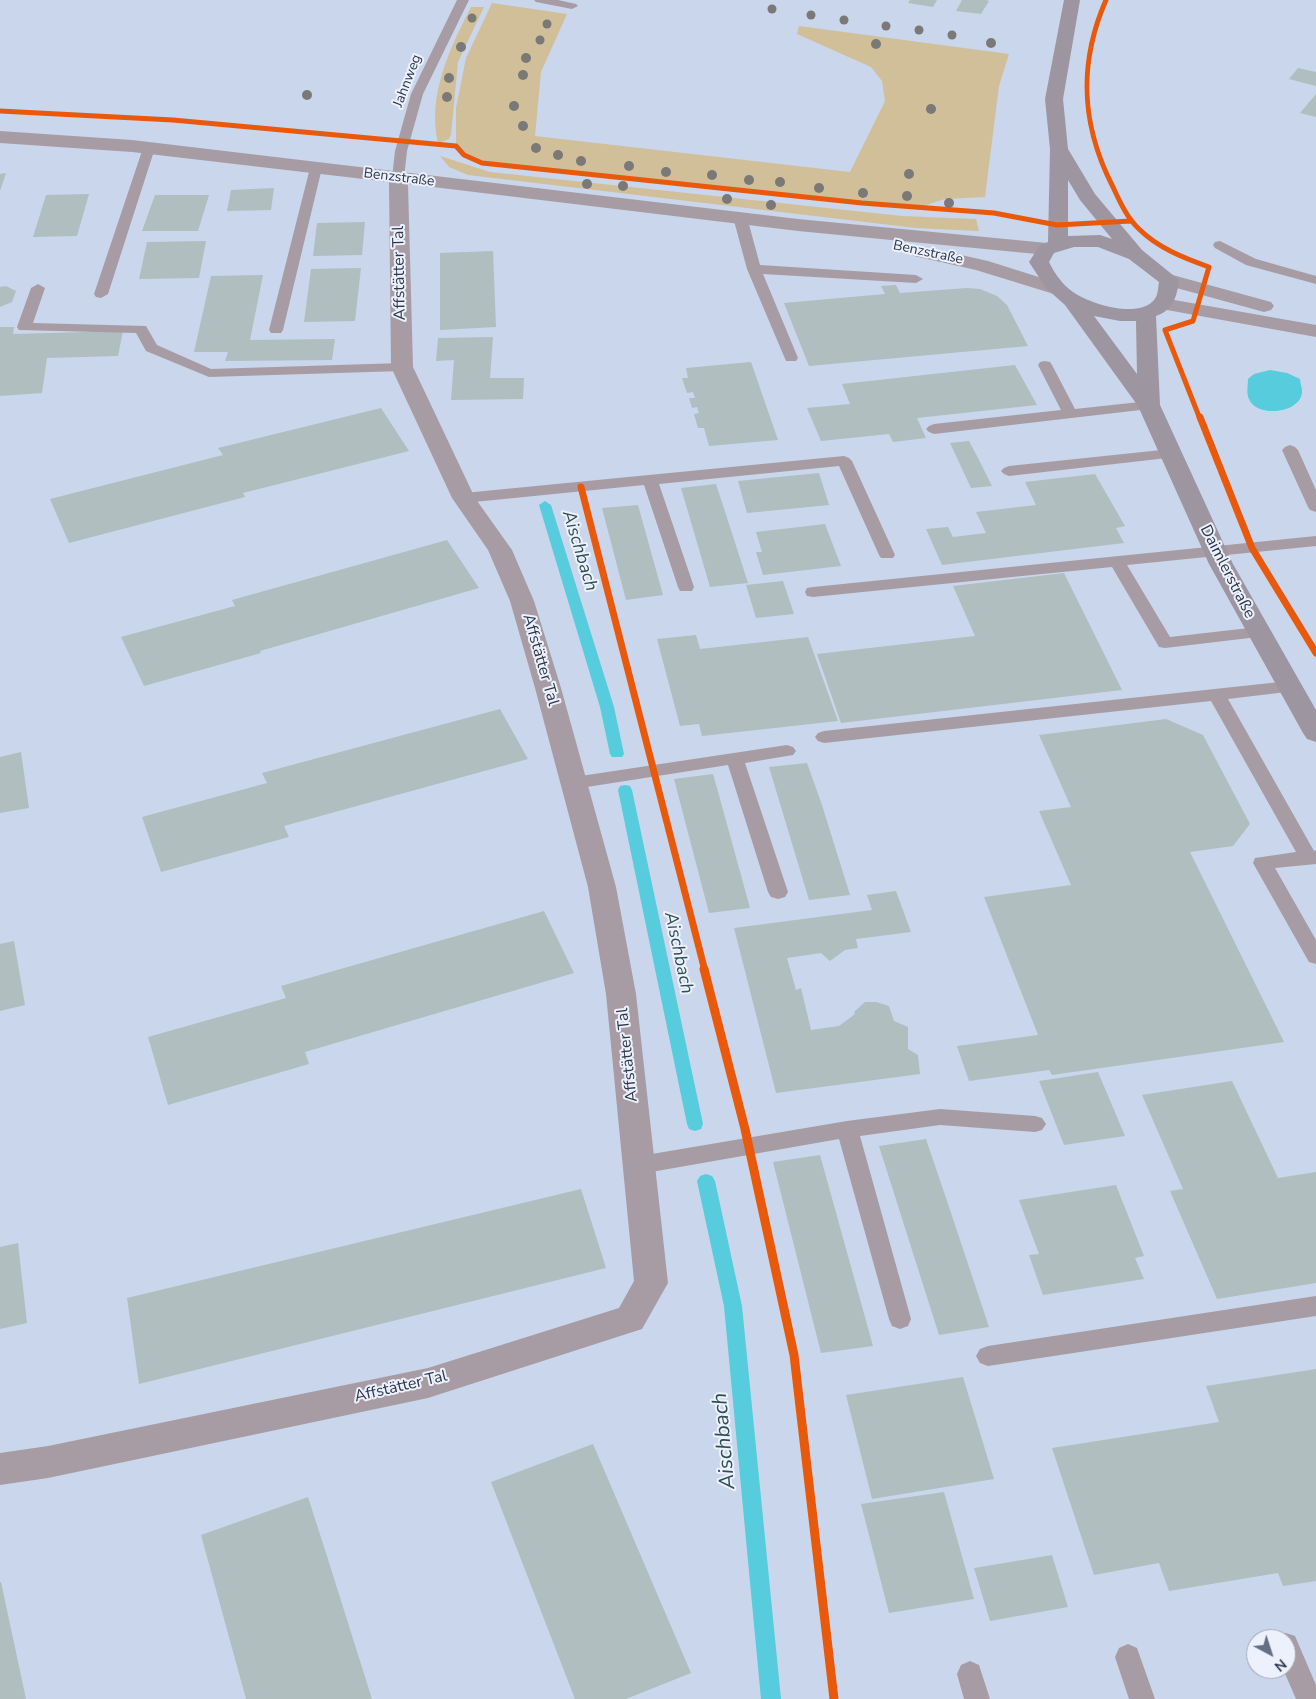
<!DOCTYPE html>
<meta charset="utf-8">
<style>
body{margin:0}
#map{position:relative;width:1316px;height:1699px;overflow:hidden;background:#cad6ec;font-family:"Nunito Sans",sans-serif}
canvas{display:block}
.north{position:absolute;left:1246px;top:1629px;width:50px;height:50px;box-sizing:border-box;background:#ecf1fc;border:1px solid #a0a7b5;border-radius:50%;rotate:140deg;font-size:14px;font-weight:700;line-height:20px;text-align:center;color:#2d374b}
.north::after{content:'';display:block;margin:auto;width:18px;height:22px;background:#646f83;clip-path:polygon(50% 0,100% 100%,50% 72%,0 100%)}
</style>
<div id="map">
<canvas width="1316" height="1699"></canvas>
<div class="north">N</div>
</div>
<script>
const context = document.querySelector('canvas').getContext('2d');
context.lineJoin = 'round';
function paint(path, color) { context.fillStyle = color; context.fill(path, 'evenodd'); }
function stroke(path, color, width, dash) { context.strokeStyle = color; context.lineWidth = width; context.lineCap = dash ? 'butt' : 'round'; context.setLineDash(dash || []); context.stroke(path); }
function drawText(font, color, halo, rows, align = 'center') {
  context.font = font + ' "Nunito Sans",sans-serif'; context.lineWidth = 4; context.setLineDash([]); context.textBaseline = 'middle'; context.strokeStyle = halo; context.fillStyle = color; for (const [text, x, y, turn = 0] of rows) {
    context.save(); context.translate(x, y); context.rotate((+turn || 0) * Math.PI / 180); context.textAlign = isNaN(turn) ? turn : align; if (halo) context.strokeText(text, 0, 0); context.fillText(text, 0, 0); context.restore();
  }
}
paint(new Path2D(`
 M 492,3 L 567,14 L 541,72 L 535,136 L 850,172 L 885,101 L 882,81 L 871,67 L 797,34 L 799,26 L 1009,54 L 999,86 L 985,197 L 945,199 L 920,207 L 862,203 L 482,163 L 464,155 L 456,146 L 456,108 L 466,58 Z
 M 471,7 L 484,7 L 458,62 L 451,135 L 449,139 L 438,143 C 427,95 450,48 471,7 Z
 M 440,156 L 490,172 L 902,216 L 976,219 L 979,231 L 916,228 L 468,175 L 449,167 Z`), '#d0bf99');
paint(new Path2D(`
 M 1270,370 L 1287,373 L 1300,379 C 1300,383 1302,387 1302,391 C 1302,414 1256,418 1249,399 C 1246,393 1248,386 1248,379 L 1254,374 Z`), '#56ccdc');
paint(new Path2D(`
 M 545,501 L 551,505 L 614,707 L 624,754 L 622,757 L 612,757 L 610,754 L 600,707 L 539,505 Z
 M 625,785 L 630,786 L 632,790 L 703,1124 L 701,1129 L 695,1131 L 689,1129 L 687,1124 L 618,790 L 620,786 Z
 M 706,1174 L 712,1176 L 715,1181 L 742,1306 L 781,1699 L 761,1699 L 724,1306 L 697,1181 L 700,1176 Z`), '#56ccdc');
paint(new Path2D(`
 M 910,0 L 937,0 L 933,7 L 908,3 Z
 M 962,0 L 986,0 L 989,1 L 981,14 L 956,11 Z
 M 1298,68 L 1316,72 L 1316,86 L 1289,79 Z
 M 1316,94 L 1316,117 L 1300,113 Z
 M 6,173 L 0,191 L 0,174 Z
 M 274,188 L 271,210 L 227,211 L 231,190 Z
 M 89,194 L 77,236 L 33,237 L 46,195 Z
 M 155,195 L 209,195 L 198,231 L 142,231 Z
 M 365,222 L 362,255 L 313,256 L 317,223 Z
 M 206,241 L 199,278 L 139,279 L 147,242 Z
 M 493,251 L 496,327 L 440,330 L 440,253 Z
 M 361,268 L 355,321 L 304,322 L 311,269 Z
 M 263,275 L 250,340 L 335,339 L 332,360 L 225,361 L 228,352 L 194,352 L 211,276 Z
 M 896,285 L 900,293 L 967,288 L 980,289 L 997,296 L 1007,305 L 1028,346 L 809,366 L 784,303 L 885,294 L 881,286 Z
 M 6,286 L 16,291 L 12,302 L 0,307 L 0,287 Z
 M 0,327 L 14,327 L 13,334 L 123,331 L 118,356 L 47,358 L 42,393 L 0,396 Z
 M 493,337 L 490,378 L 524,378 L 523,399 L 451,400 L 454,360 L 436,361 L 438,338 Z
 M 751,362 L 778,440 L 709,446 L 704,428 L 698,428 L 694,414 L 699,413 L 697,407 L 692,408 L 689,398 L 695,398 L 693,392 L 687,393 L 682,378 L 688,378 L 686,368 Z
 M 1015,365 L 1037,405 L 917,418 L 926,438 L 893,442 L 889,434 L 821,441 L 807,408 L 850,404 L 842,384 Z
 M 381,408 L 409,451 L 243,493 L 245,497 L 69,543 L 50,499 L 223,455 L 218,448 Z
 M 969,441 L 978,458 L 992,486 L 971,488 L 950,443 Z
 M 819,473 L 829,505 L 747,513 L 738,481 Z
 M 1095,474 L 1125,526 L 1116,528 L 1124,543 L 942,565 L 926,529 L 948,527 L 953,537 L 986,533 L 976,512 L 1036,505 L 1025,482 Z
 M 716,484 L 730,527 L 748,583 L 710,587 L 681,488 Z
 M 638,505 L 663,595 L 626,600 L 602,508 Z
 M 825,524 L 841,566 L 763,575 L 756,552 L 762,552 L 756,532 Z
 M 447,540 L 479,588 L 260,651 L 261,653 L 144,686 L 121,637 L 235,606 L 232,600 Z
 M 1064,573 L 1122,690 L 841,723 L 817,654 L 975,636 L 953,586 Z
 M 783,581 L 794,614 L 756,618 L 746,585 Z
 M 696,635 L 700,649 L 808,637 L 838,721 L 702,736 L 699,724 L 680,726 L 657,639 Z
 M 500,709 L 528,759 L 284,826 L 289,837 L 161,872 L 142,817 L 267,783 L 262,773 Z
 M 1166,719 L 1203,735 L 1250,824 L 1233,846 L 1190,852 L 1284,1042 L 1052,1075 L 1049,1070 L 969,1081 L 957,1046 L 1038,1035 L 984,897 L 1071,885 L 1039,811 L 1071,807 L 1039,735 Z
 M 21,752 L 29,808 L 0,813 L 0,757 Z
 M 807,763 L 822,805 L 850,895 L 809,900 L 769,767 Z
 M 713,774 L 717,788 L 750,908 L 709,913 L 674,779 Z
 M 896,891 L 911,932 L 856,939 L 858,948 L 845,950 L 830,961 L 821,953 L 787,958 L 796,990 L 801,988 L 811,1030 L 839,1026 L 855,1014 L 854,1012 L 865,1002 L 876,1002 L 889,1006 L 894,1021 L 908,1027 L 908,1049 L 918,1055 L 920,1074 L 776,1093 L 734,928 L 872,910 L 867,895 Z
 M 544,911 L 574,973 L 305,1052 L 309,1064 L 168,1105 L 148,1037 L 286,998 L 281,986 Z
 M 14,941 L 25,1005 L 0,1011 L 0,944 Z
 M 1098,1072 L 1125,1136 L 1064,1145 L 1039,1081 Z
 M 1232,1081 L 1278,1178 L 1316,1172 L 1316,1283 L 1217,1299 L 1170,1191 L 1183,1189 L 1142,1095 Z
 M 926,1139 L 946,1198 L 989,1327 L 939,1335 L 879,1146 Z
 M 820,1155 L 873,1346 L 821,1353 L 773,1162 Z
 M 1116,1185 L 1144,1256 L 1135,1258 L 1144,1279 L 1043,1295 L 1029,1255 L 1039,1254 L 1019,1200 Z
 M 581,1189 L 606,1268 L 139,1384 L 127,1298 Z
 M 18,1243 L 27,1323 L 0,1329 L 0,1247 Z
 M 1316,1369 L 1316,1581 L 1283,1586 L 1278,1573 L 1169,1591 L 1159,1563 L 1094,1575 L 1052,1448 L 1219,1422 L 1206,1386 Z
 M 963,1377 L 994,1479 L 872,1499 L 846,1395 Z
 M 593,1444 L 691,1673 L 626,1699 L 575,1699 L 491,1482 Z
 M 944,1492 L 974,1599 L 889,1613 L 861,1504 Z
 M 308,1497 L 326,1553 L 372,1699 L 246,1699 L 201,1535 Z
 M 1052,1555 L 1068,1607 L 990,1621 L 974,1568 Z
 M 0,1582 L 1,1582 L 26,1699 L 0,1699 Z`), '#b0bebf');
paint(new Path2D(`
 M 457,0 L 469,0 L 423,94 L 407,151 L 404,178 L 398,182 L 393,181 L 392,178 L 395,151 L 411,94 Z
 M 534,0 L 558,0 L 576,4 L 578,6 L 572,9 L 536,2 Z
 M 149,144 L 155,148 L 108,294 L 101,298 L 96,297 L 94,294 L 143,148 Z
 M 316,164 L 322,168 L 283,330 L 281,333 L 271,333 L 269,330 L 310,168 Z
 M 740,213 L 747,217 L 760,265 L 916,275 L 923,279 L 916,283 L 763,274 L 798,358 L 796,361 L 786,361 L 747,269 L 733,217 Z
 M 1220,241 L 1256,259 L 1316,276 L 1316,284 L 1246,265 L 1215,248 L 1213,245 L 1215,242 Z
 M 38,284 L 45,288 L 33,323 L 146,326 L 157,345 L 211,369 L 402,363 L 407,364 L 409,367 L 407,370 L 402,371 L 209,377 L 146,351 L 136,333 L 19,330 L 17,327 L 31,288 Z
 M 1045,361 L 1050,362 L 1052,365 L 1075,409 L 1149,401 L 1154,402 L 1156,405 L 1154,408 L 1149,409 L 934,434 L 929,432 L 926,429 L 929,426 L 934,424 L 1061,410 L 1038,365 L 1040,362 Z
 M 1290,445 L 1295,447 L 1298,450 L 1316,490 L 1316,512 L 1310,510 L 1308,507 L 1282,450 L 1285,447 Z
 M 1171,449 L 1176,451 L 1179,454 L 1176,457 L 1009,476 L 1004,474 L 1001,471 L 1004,468 L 1009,466 Z
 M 844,456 L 849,458 L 852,461 L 895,555 L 893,558 L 881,558 L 879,555 L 839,466 L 659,484 L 694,587 L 692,591 L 680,591 L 678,587 L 644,485 L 464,503 L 458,501 L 456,498 L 458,495 L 464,493 Z
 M 1316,536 L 1316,546 L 1127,565 L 1170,637 L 1258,627 L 1264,628 L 1266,632 L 1264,636 L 1258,637 L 1165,648 L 1159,647 L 1112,567 L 813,597 L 807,596 L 805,592 L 807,588 L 813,587 Z
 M 1289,681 L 1295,683 L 1298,687 L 1295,691 L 1228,699 L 1314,851 L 1316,850 L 1316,864 L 1275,868 L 1316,940 L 1316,964 L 1309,962 L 1253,863 L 1255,858 L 1296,852 L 1211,701 L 824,743 L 818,741 L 815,737 L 818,733 L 824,731 Z
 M 787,745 L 793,747 L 796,751 L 793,755 L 745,763 L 788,892 L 785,897 L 778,899 L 771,897 L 768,892 L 728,765 L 574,789 L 568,787 L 565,783 L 568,779 L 574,777 Z
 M 940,1109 L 1035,1116 L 1042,1118 L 1046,1124 L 1042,1130 L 1035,1132 L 940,1125 L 860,1136 L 911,1319 L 908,1326 L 900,1329 L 892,1326 L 889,1319 L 839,1139 L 640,1174 L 632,1171 L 629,1165 L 632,1159 L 640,1156 L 847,1121 Z
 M 1316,1296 L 1316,1316 L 988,1366 L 980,1363 L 976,1356 L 980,1349 L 988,1346 Z
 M 1286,1633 L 1295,1636 L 1316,1685 L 1316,1699 L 1296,1699 L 1283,1669 L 1286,1669 L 1286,1639 L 1276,1639 L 1277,1636 Z
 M 1128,1644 L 1137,1648 L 1155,1699 L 1129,1699 L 1115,1657 L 1119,1648 Z
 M 970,1661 L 979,1665 L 990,1699 L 964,1699 L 957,1674 L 961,1665 Z`), '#a79ca4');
paint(new Path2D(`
 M 0,131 L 132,140 L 798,219 L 1047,243 L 1054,245 L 1057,249 L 1054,253 L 1047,255 L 798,231 L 408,184 L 413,367 L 475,498 L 512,550 L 534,601 L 561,688 L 616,887 L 636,994 L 668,1283 L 642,1329 L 428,1398 L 48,1478 L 0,1485 L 0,1453 L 48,1446 L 428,1368 L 619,1308 L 634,1281 L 606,994 L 588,887 L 535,688 L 510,601 L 488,550 L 452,498 L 391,367 L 389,182 L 132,152 L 0,143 Z
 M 921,246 L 988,261 L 1064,285 L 1067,289 L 1064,293 L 1057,295 L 976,270 L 914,256 L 911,252 L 914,248 Z
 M 1169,274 L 1271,302 L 1274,306 L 1271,310 L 1264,312 L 1162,284 L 1159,280 L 1162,276 Z
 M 1163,298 L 1316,325 L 1316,337 L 1156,308 L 1153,304 L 1156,300 Z`), '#a79ca4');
paint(new Path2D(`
 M 1064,0 L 1080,0 L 1063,99 L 1068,149 L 1095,194 L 1142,250 L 1179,280 C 1177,297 1173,310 1156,316 L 1160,405 L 1233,564 L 1316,710 L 1316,742 L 1307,739 L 1303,733 L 1209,564 L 1138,406 L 1065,305 L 1046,288 L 1029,262 L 1040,245 L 1048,242 L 1050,149 L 1045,99 ZM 1068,180 L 1080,200 L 1112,239 L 1100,235 L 1068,236 ZM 1074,247 L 1098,247 L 1129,259 L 1159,282 C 1158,288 1158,296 1154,300 C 1138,319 1090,304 1073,292 C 1062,284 1055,274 1049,262 L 1054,253 ZM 1094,316 L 1120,321 L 1136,321 L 1137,374 Z`), '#9d95a0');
stroke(new Path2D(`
 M 1106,0 C 1078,64 1081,125 1113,187 C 1120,202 1127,218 1139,229 C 1158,248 1184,258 1209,267 L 1193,321 L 1165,330 L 1200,419
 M 0,111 L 173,120 L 456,146 L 464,155 L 482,163 L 862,203 L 994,213 L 1057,225 L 1131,221`), '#e8590c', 5);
stroke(new Path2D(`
 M 1200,417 L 1252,548 L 1316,653
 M 581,487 L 705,971`), '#e8590c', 7);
stroke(new Path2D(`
 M 704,969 L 745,1129 L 794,1355 L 834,1699`), '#e8590c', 9);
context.fillStyle = '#7a7977';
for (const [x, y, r] of [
 [772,9,4.5],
 [811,15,4.5],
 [472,18,4.5],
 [844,20,4.5],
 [547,24,4.5],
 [886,26,4.5],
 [919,30,4.5],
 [952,35,4.5],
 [540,40,4.5],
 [991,43,5],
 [876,44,5],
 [461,47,5],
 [526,58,5],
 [523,75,5],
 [449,78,5],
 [307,95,5],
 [447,97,5],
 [514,106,5],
 [931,109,5],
 [523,126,5],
 [536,148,5],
 [558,155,5],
 [581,161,5],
 [629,166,5],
 [666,172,5],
 [909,174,5],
 [712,175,5],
 [749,180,5],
 [780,182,5],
 [587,184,5],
 [623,186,5],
 [819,188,5],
 [863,193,5],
 [907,196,5],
 [727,199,5],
 [949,203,5],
 [771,205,5]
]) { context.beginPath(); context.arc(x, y, r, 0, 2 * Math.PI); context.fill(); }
drawText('14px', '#2d374b', '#ecf1fc', [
 ["Jahnweg",408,81,-69],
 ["Benzstraße",399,178,7],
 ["Benzstraße",928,253,12]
]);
drawText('16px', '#2d374b', '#ecf1fc', [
 ["Affstätter Tal",400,273,-91],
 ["Daimlerstraße",1227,572,63],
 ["Affstätter Tal",540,660,74],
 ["Affstätter Tal",628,1055,-96],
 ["Affstätter Tal",401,1387,-13]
]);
drawText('italic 18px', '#2f4e51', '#ecf1fc', [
 ["Aischbach",579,551,73],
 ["Aischbach",678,953,78]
]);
drawText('italic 21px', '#2f4e51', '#ecf1fc', [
 ["Aischbach",725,1441,-95]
]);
</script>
